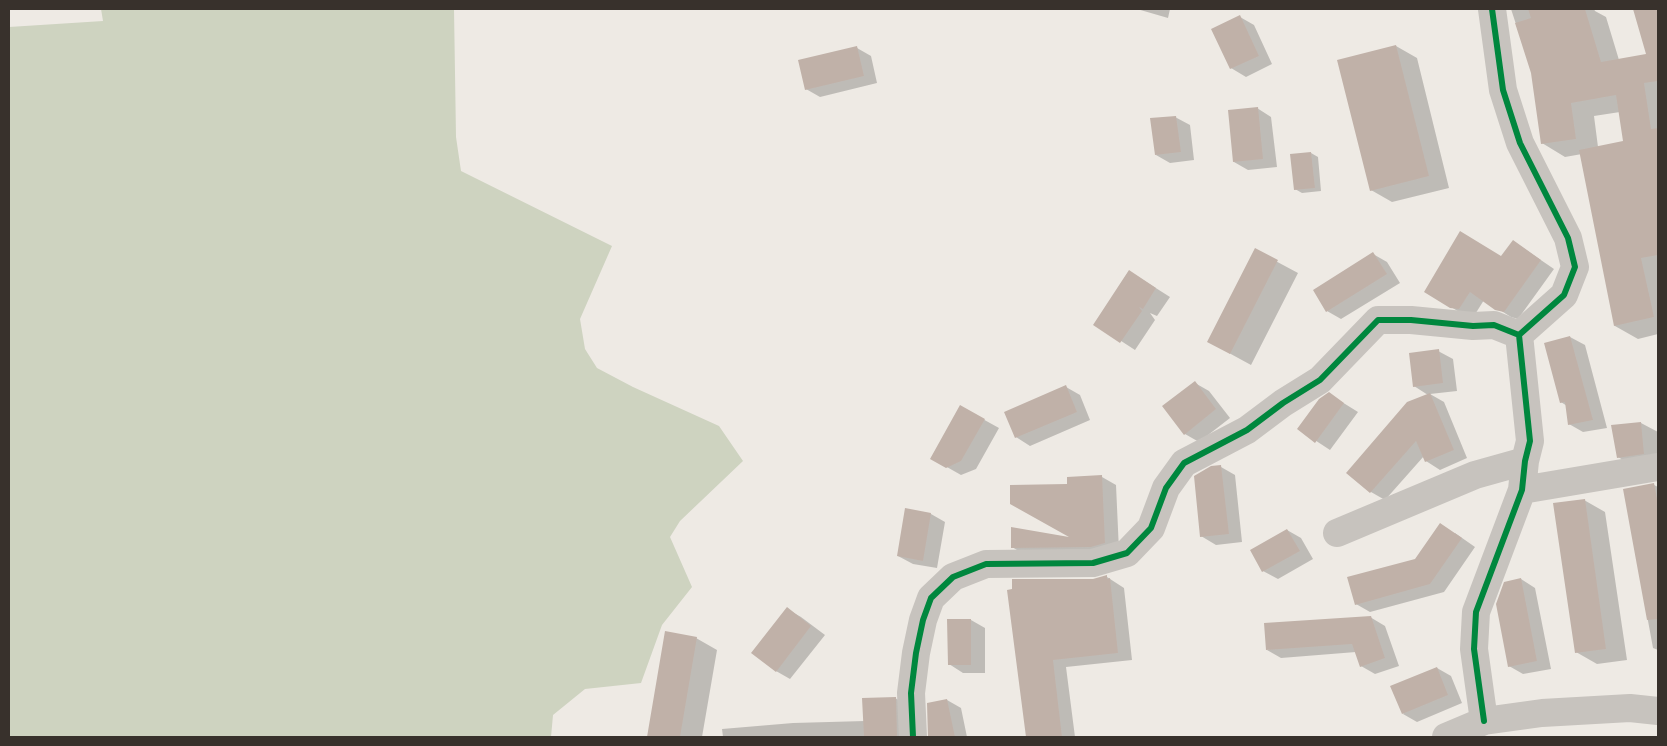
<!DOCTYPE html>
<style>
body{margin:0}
#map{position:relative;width:1667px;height:746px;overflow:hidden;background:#eeeae4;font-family:Inter,sans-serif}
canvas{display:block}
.frame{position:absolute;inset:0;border:10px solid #38312c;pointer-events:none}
</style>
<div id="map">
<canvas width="1667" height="746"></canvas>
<div class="frame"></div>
</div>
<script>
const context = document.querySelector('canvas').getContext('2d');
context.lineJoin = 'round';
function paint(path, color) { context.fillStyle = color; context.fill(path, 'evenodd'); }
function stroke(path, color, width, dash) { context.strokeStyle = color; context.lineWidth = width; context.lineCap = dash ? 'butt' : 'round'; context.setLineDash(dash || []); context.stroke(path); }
paint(new Path2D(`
 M 101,9 L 454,9 L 456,137 L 461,171 L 612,246 L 580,319 L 585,349 L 597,368 L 633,387 L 719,426 L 743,461 L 680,521 L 670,537 L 692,587 L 662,625 L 641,683 L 585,689 L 553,715 L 551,737 L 9,737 L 9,27 L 103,21 Z`), '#ced3c0');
paint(new Path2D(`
 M 1137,9 L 1170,9 L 1168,18 Z
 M 1511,9 L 1594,9 L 1595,11 L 1606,17 L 1619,60 L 1648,55 L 1635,9 L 1658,9 L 1658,334 L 1638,339 L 1615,326 L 1582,154 L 1565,157 L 1542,143 L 1532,73 ZM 1620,112 L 1624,142 L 1598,147 L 1594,116 Z
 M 1240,17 L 1254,25 L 1272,64 L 1246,77 L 1231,68 L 1213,29 Z
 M 1396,46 L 1417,58 L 1449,188 L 1392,202 L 1371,190 Z
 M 857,48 L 871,56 L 877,83 L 820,97 L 806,89 Z
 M 1257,108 L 1271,117 L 1277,167 L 1248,170 L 1234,162 Z
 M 1175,117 L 1190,125 L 1194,160 L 1170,163 L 1156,155 Z
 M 1311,153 L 1318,157 L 1321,191 L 1302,193 L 1295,189 Z
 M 1513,241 L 1554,269 L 1518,319 L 1511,317 L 1484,300 L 1474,316 L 1466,316 L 1426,292 L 1502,258 Z
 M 1255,250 L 1298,273 L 1251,365 L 1229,353 Z
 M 1373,254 L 1387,262 L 1400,283 L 1341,319 L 1327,311 Z
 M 1129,271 L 1170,297 L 1157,316 L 1150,313 L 1155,320 L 1135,350 L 1095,324 Z
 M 1570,337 L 1585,345 L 1607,428 L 1583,432 L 1569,424 L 1567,406 L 1561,402 L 1546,344 Z
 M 1438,351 L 1453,359 L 1457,391 L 1430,394 L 1444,402 L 1467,458 L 1440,470 L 1426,461 L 1424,456 L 1385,500 L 1371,492 L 1348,472 L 1428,395 L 1414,386 Z
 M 1195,383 L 1209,391 L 1230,418 L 1199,442 L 1185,434 Z
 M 1066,387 L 1080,395 L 1090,420 L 1030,446 L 1016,437 Z
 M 1329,394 L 1358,412 L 1330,450 L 1298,429 Z
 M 961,407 L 999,428 L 976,469 L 961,475 L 931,458 Z
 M 1641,423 L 1658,432 L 1658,463 L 1635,467 L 1618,457 Z
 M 1221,467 L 1235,475 L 1242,542 L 1216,545 L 1201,536 Z
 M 1102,477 L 1116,485 L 1119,551 L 1027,556 L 1012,547 L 1074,539 Z
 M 1654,485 L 1658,487 L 1658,650 L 1653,648 L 1624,490 Z
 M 1584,500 L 1605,512 L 1627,660 L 1597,664 L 1576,652 Z
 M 906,510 L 931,514 L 945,522 L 937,568 L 913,564 L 898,556 Z
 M 1287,530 L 1301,538 L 1313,559 L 1278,579 L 1263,571 Z
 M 1455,533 L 1475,547 L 1444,592 L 1370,612 L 1356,604 Z
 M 1107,577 L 1124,588 L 1132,660 L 1066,667 L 1075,737 L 1027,737 L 1018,658 L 1093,580 Z
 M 1521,579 L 1535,588 L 1551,669 L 1523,674 L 1509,666 Z
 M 787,609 L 801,617 L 825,635 L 790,679 L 776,671 Z
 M 1370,617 L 1385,626 L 1399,666 L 1375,674 L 1361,666 L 1356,652 L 1281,658 L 1267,650 Z
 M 971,620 L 985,628 L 985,673 L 963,673 L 949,664 Z
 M 666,633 L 696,638 L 717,650 L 702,737 L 648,737 Z
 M 1437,668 L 1451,676 L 1462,703 L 1417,722 L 1403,714 Z
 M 895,698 L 909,706 L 911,737 L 723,737 L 722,729 L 793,723 L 865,721 Z
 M 947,700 L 961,708 L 967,737 L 930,737 L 928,704 Z`), '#0003');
paint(new Path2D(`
 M 1528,9 L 1585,9 L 1601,62 L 1646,54 L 1633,9 L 1658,9 L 1658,81 L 1644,83 L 1651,129 L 1658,128 L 1658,255 L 1641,258 L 1654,317 L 1614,326 L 1579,150 L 1623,141 L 1616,95 L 1571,103 L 1576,139 L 1541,144 L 1531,73 L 1515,23 L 1531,18 Z
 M 1240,15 L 1259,56 L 1230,69 L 1211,29 Z
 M 1396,45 L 1429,176 L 1370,191 L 1337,60 Z
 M 857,46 L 864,76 L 805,90 L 798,60 Z
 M 1258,107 L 1263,159 L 1233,162 L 1228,110 Z
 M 1176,116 L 1181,152 L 1155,155 L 1150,118 Z
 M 1311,152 L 1315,188 L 1294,190 L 1290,154 Z
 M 1460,231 L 1501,256 L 1513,240 L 1541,260 L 1504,312 L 1495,310 L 1470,292 L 1459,309 L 1450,308 L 1424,292 Z
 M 1255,248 L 1278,260 L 1230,354 L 1207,342 Z
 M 1373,252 L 1387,274 L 1326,312 L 1313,290 Z
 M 1129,270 L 1156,288 L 1143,309 L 1139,307 L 1142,311 L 1120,343 L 1093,325 Z
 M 1570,336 L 1593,420 L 1568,425 L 1565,402 L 1560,403 L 1544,343 Z
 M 1439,349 L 1443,383 L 1413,387 L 1409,353 Z
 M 1195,381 L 1216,409 L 1184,435 L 1162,406 Z
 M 1066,385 L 1077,412 L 1015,438 L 1004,412 Z
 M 1329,392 L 1344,403 L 1315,443 L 1297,429 L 1319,399 Z
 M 1430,393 L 1454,450 L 1425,462 L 1416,441 L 1370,493 L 1346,473 L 1407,402 Z
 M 960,405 L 985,419 L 961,461 L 946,468 L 930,459 Z
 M 1641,422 L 1644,454 L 1617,458 L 1611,425 Z
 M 1221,465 L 1229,534 L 1200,537 L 1194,476 L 1211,466 Z
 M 1102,475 L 1105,543 L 1091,547 L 1011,548 L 1011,527 L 1069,537 L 1010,504 L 1010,485 L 1067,484 L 1067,477 Z
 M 1654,483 L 1658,504 L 1658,619 L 1647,620 L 1623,489 Z
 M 1585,499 L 1606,649 L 1575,653 L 1553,503 Z
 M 905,508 L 931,513 L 923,561 L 897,556 Z
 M 1440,523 L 1462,538 L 1430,584 L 1355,605 L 1347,577 L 1415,559 Z
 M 1287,529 L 1300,551 L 1262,572 L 1250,550 Z
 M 1107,575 L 1107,579 L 1110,578 L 1118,653 L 1053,660 L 1062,737 L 1026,737 L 1007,590 L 1012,589 L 1012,579 L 1093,579 Z
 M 1521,578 L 1537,661 L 1508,667 L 1496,604 L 1504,582 Z
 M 787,607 L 811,626 L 776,672 L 751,653 Z
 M 1371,616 L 1385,658 L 1360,667 L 1352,644 L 1266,650 L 1264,623 Z
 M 947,619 L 971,619 L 971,665 L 948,665 Z
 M 665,631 L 697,637 L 680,737 L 647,737 Z
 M 1437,667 L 1448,695 L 1402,714 L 1390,686 Z
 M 896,697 L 897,737 L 864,737 L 862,698 Z
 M 947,699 L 955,737 L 928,737 L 927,703 Z`), '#c0b1a8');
stroke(new Path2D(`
 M 1522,490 L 1658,467
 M 1337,533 L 1475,475 L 1525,461
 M 1484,721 L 1474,649 L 1476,612 L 1522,490 L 1525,461 L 1530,441 L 1519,335 L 1564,295 L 1575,267 L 1568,238 L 1520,143 L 1503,90 L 1492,9
 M 913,737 L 911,693 L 916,653 L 923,620 L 931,598 L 953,577 L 986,564 L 1093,563 L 1127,553 L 1151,528 L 1166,488 L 1184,463 L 1247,430 L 1283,403 L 1320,380 L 1378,320 L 1411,320 L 1473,326 L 1494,325 L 1519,335
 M 1446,737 L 1484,721 L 1542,713 L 1630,708 L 1658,711`), '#c7c3be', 28);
stroke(new Path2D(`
 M 1484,721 L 1474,649 L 1476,612 L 1522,490 L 1525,461 L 1530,441 L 1519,335 L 1564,295 L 1575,267 L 1568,238 L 1520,143 L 1503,90 L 1492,9
 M 913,737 L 911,693 L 916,653 L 923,620 L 931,598 L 953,577 L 986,564 L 1093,563 L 1127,553 L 1151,528 L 1166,488 L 1184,463 L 1247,430 L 1283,403 L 1320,380 L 1378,320 L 1411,320 L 1473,326 L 1494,325 L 1519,335`), '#00873e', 6);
</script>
